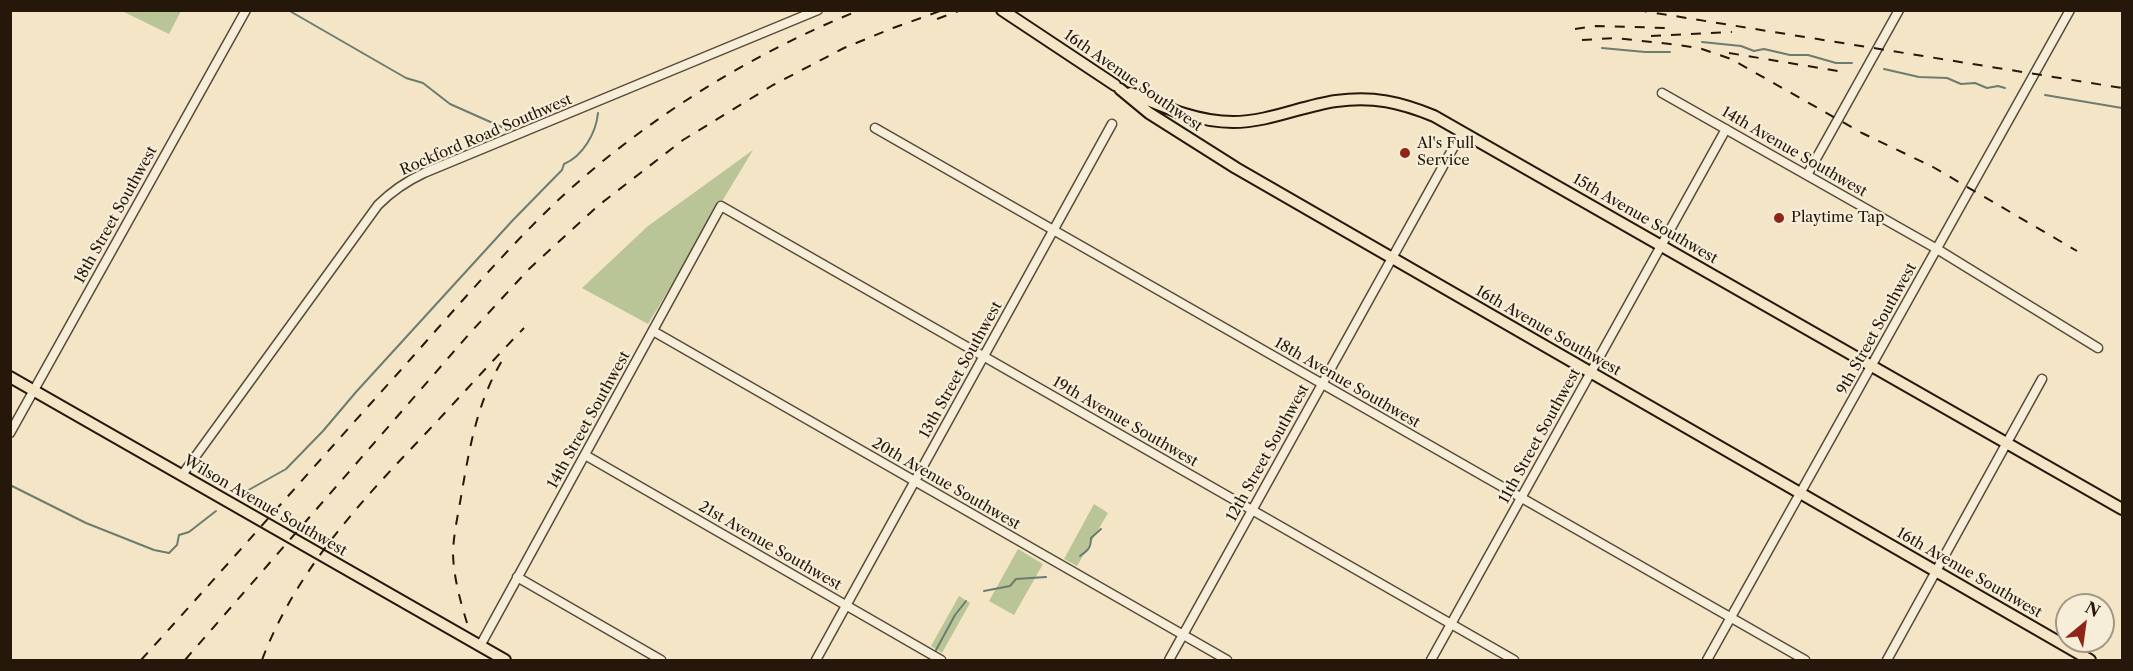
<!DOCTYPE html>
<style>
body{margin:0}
#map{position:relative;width:2133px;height:671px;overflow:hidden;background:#f3e5c5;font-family:"Libre Caslon Text",serif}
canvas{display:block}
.frame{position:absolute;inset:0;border:12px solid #25180b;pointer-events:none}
.north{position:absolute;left:2055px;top:593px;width:60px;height:60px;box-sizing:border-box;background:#f7eed9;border:2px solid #a39887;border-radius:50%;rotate:29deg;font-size:16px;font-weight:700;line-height:24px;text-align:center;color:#25180b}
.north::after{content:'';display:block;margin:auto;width:21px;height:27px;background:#8f2418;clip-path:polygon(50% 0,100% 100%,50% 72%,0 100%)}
</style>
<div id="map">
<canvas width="2133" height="671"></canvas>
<div class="frame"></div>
<div class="north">N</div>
</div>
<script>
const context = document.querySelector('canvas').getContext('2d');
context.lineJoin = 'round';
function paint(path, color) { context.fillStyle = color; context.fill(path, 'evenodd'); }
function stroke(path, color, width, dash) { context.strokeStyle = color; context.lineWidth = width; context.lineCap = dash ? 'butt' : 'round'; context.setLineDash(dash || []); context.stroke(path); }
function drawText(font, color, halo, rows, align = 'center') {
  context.font = font + ' "Libre Caslon Text",serif'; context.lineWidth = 4.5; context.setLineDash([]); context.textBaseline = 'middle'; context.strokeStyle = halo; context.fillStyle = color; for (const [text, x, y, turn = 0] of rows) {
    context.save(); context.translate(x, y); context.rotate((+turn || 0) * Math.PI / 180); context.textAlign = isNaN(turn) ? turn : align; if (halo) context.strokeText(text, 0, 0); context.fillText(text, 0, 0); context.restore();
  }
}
paint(new Path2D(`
 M 122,11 L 181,11 L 169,34 Z
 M 753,150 L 648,324 L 582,288 L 648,226 Z
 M 1094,504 L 1108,513 L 1077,566 L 1064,559 Z
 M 1018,549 L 1043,564 L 1014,615 L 989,601 Z
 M 959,596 L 970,603 L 942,653 L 931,646 Z`), '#b9c596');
stroke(new Path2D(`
 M 288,10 L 406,78 L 423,83 L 450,104 L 504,128
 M 1702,42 L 1741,46 L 1754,51 L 1764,49 L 1790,55 L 1808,55 L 1836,63 L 1852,63
 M 1602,48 L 1645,52 L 1670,52
 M 1884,69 L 1919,77 L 1947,78 L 1961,84 L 1975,83 L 1987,88 L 1998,86 L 2005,88
 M 2045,95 L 2122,108
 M 10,485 L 86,523 L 154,550 L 169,553 L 177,545 L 179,535 L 189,532 L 216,511
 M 245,492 L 286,469 L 323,431 L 356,392 L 513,220 L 562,170 L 564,164 C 583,156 596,133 598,113
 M 1080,556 C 1088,550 1091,548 1091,538 L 1101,529
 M 984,591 L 1010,586 L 1016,579 L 1046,577
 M 936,650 L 955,615 L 966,601`), '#6c7c70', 2);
const minor = new Path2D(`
 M 1662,93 L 1937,249 L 2098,348
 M 875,128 L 1805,660
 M 1807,175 L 1899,10
 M 653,331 L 1227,660
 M 10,433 L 246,10
 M 585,455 L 941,660
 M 182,475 L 378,205 C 392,191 407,181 424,173 L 818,10
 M 517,577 L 661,660
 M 480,646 L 721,206 L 1514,660
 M 816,660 L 1112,124
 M 1169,660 L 1462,132
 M 1431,660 L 1726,129
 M 1707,660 L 2070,10
 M 1887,660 L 2042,379`);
const major = new Path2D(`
 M 1002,10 L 1115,85
 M 1120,89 L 1149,113 L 1236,168 L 2090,660
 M 1131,93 C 1164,107 1197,122 1233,122 C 1269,122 1301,106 1336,101 C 1373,96 1400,102 1434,116 L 2122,509
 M 10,377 L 505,660`);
stroke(minor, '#584b3a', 11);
stroke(major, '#25180b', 14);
stroke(minor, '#f7eed9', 8);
stroke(major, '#f3e5c5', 10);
stroke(new Path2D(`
 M 1637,10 L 2122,88
 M 937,19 L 961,10
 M 1575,29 L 1596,26 L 1668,28
 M 1651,36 L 1732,32
 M 1582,40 L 1615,38 L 1670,44 L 1699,48 L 1731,59 L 1862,133 L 1933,167 L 2077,251
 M 1729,53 L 1838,71
 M 467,623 C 460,600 453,575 453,551 C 454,531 459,510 462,491 C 470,445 478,400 503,359
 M 141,660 C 225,568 307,474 391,381 C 444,322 496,260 554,204 C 642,121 748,55 860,10
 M 185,660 L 470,333 L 529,269 L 599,205 L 683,140 L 773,85 L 844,48 L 893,28 L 943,10
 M 262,660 C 296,570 362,500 427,432 C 460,397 491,362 524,328`), '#25180b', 2, [10, 10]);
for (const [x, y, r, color] of [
 [1405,153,6,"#8f2418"],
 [1779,218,6,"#8f2418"]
]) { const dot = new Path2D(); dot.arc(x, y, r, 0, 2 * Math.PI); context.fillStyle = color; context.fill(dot); stroke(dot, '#f7eed9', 2); }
drawText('15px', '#25180b', '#f7eed9', [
 ["16th Avenue Southwest",1133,81,35],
 ["Rockford Road Southwest",486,135,-23],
 ["14th Avenue Southwest",1794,152,30],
 ["18th Street Southwest",116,215,-61],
 ["15th Avenue Southwest",1645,219,30],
 ["9th Street Southwest",1877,329,-61],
 ["16th Avenue Southwest",1548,331,30],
 ["13th Street Southwest",961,370,-61],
 ["18th Avenue Southwest",1347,383,30],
 ["14th Street Southwest",589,420,-61],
 ["19th Avenue Southwest",1125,422,30],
 ["11th Street Southwest",1540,436,-61],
 ["12th Street Southwest",1268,453,-61],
 ["20th Avenue Southwest",946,484,30],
 ["Wilson Avenue Southwest",265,506,30],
 ["21st Avenue Southwest",770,546,30],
 ["16th Avenue Southwest",1969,573,30]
]);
drawText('15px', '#25180b', '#f7eed9', [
 ["Al's Full",1417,144],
 ["Service",1417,161],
 ["Playtime Tap",1791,218]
], 'left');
</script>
